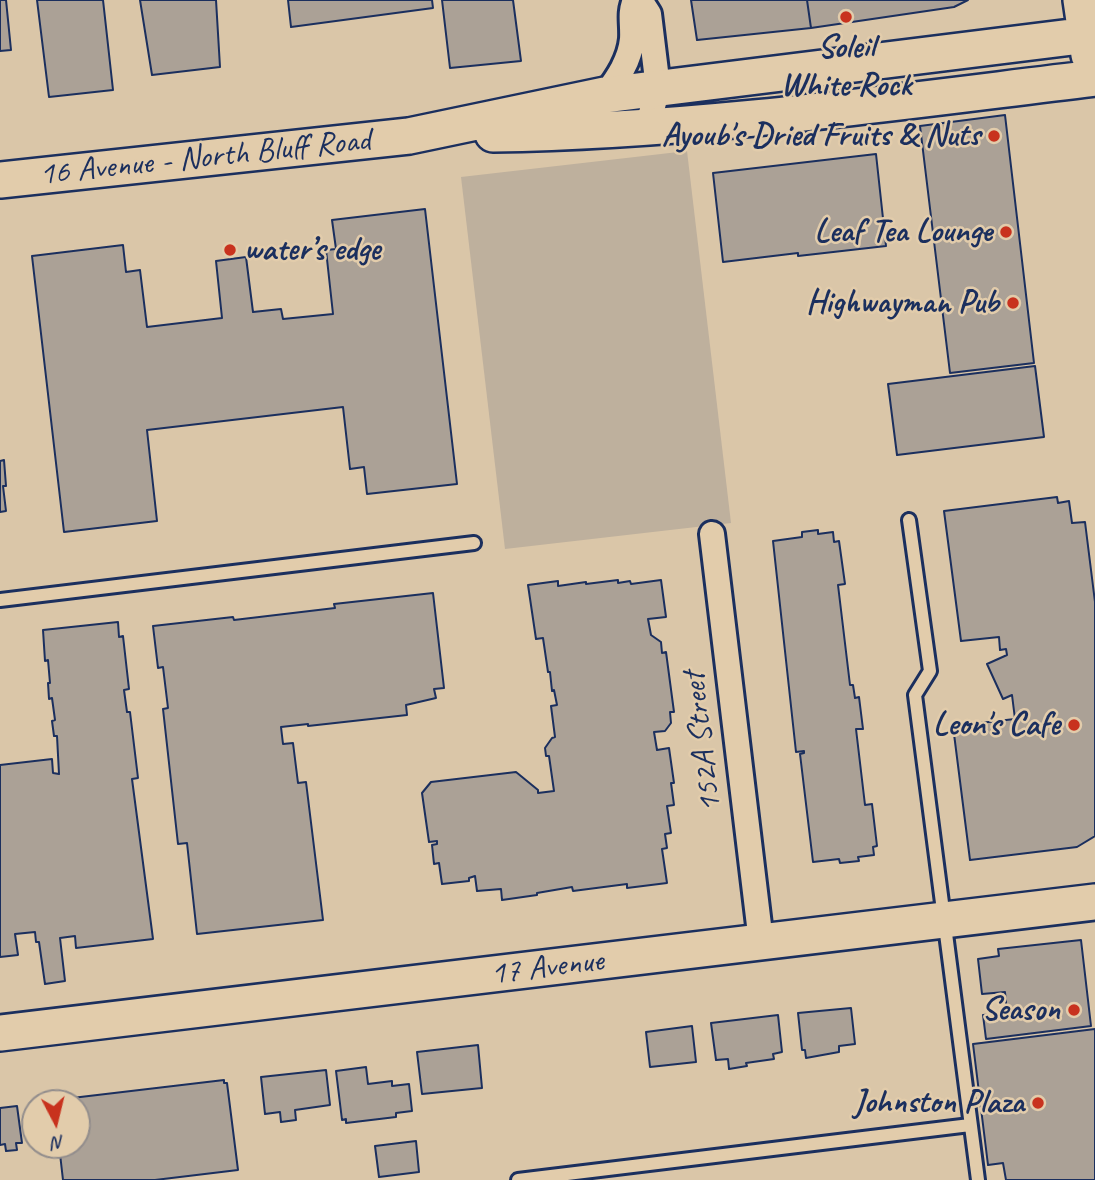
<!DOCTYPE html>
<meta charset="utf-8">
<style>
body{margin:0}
#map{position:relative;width:1095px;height:1180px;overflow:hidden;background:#dac6a8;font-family:Caveat,sans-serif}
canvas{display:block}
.north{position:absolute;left:21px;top:1089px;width:70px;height:70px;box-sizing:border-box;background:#e2ccab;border:2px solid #928d8c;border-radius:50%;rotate:173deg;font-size:19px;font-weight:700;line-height:28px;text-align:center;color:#1b2f5e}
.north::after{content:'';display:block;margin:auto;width:24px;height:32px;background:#c8321e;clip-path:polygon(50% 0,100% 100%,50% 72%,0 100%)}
</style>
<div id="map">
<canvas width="1095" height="1180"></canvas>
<div class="north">N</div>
</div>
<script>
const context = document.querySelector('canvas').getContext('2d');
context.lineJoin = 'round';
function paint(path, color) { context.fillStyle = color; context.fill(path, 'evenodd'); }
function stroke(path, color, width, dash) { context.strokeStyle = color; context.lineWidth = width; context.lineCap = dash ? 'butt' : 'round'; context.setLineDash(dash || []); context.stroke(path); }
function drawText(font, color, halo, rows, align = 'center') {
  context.font = font + ' Caveat,sans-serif'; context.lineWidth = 5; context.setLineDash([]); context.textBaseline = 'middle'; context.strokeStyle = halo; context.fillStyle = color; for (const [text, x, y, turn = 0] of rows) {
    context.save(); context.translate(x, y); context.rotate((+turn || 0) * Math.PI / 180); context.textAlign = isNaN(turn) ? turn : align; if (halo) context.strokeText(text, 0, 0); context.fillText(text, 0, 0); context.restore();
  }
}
paint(new Path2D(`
 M 687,151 L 731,523 L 505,549 L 461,177 Z`), '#beb09d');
const building = new Path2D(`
 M 0,0 L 6,0 L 11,50 L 0,51 Z
 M 37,0 L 103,0 L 113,90 L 49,97 Z
 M 140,0 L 216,0 L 220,67 L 152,75 Z
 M 288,0 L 432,0 L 433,8 L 291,27 Z
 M 442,0 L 513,0 L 521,61 L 450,68 Z
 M 691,0 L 807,0 L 811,28 L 697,40 Z
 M 807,0 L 968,0 L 954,7 L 811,28 Z
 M 1005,115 L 1034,363 L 950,373 L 920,126 Z
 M 876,154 L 886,246 L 798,256 L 798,253 L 723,262 L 713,173 Z
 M 425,209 L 457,484 L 367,494 L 364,467 L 350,469 L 343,407 L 147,430 L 157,521 L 64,532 L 32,256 L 123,245 L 126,272 L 140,270 L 147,327 L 222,318 L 216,261 L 246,257 L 253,312 L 281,309 L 283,319 L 333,314 L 326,250 L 336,249 L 332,220 Z
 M 1035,366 L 1044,437 L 897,455 L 888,384 Z
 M 4,460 L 6,486 L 3,486 L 6,511 L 0,512 L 0,461 Z
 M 1057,497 L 1058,503 L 1069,501 L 1072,523 L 1085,522 L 1095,602 L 1095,836 L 1077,847 L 970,860 L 953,726 L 1015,719 L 1012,695 L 1003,699 L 987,664 L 1007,655 L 1006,649 L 1000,650 L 999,637 L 961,641 L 944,511 Z
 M 818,530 L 818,534 L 833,532 L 834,542 L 839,541 L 845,584 L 838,585 L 850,685 L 853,685 L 855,698 L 859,697 L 863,729 L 856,729 L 865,805 L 872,804 L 877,846 L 873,847 L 874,855 L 858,857 L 859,861 L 840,863 L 839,859 L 813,862 L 800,754 L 804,753 L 804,751 L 796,752 L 773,541 L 802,537 L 802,532 Z
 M 618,580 L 618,583 L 630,581 L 631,584 L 661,580 L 666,617 L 648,619 L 651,635 L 661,642 L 662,653 L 666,652 L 674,712 L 670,712 L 671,723 L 665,731 L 654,732 L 657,750 L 669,748 L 674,783 L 671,783 L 674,805 L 667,806 L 671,833 L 665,834 L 667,848 L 662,849 L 667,883 L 627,888 L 627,884 L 573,891 L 572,887 L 537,893 L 537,895 L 502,900 L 501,889 L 477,891 L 475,876 L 469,878 L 469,881 L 442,884 L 439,863 L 434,864 L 432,845 L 437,844 L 437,841 L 429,842 L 422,793 L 431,782 L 516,772 L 538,790 L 538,793 L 554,791 L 549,756 L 546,756 L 545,748 L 552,738 L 555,737 L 551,706 L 557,705 L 554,690 L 552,691 L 550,672 L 548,672 L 543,638 L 536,639 L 528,585 L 558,581 L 558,586 L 586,582 L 586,584 Z
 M 433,593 L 444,688 L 434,689 L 436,698 L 406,705 L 407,715 L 308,726 L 308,724 L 281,727 L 283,744 L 293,743 L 298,783 L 306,782 L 323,920 L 197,934 L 187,843 L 178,844 L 163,709 L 168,708 L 163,667 L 158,668 L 153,626 L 233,617 L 234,620 L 335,608 L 334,604 Z
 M 118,622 L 119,637 L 123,636 L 129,689 L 124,690 L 127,712 L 130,712 L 138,778 L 132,779 L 153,939 L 76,948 L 75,936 L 60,938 L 65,981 L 45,984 L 39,942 L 36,942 L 35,932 L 15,934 L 18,955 L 0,957 L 0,765 L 52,759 L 53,773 L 59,774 L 57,736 L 54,736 L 52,721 L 55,720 L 52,698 L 49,699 L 48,683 L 50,683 L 48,660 L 45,661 L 43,630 Z
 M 1081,940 L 1091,1026 L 986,1039 L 983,1015 L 1007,1013 L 1005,992 L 982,994 L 978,959 L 999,956 L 998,949 Z
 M 851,1008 L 855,1044 L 839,1046 L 839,1052 L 806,1058 L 805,1050 L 802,1050 L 798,1013 Z
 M 778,1015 L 782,1052 L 773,1054 L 774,1059 L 746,1063 L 747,1066 L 729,1069 L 728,1059 L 716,1060 L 711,1023 Z
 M 692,1026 L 696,1062 L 650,1067 L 646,1032 Z
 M 1095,1029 L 1095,1180 L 1006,1180 L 1003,1163 L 988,1165 L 973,1044 Z
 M 478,1045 L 482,1088 L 422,1094 L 417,1052 Z
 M 366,1067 L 368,1084 L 392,1081 L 392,1086 L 409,1084 L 412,1111 L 396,1113 L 396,1117 L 346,1123 L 346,1119 L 342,1120 L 336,1071 Z
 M 326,1070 L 330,1105 L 295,1110 L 296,1120 L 281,1122 L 280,1112 L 265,1114 L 261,1077 Z
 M 224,1080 L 224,1083 L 227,1083 L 238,1170 L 155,1180 L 63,1180 L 59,1145 L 77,1145 L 77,1103 L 55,1103 L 55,1100 Z
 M 17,1106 L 22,1143 L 16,1143 L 17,1150 L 6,1151 L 5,1144 L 0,1145 L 0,1108 Z
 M 416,1141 L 419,1172 L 379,1177 L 375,1146 Z`);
paint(building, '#aba196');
stroke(building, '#1b2f5e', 2);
const lane = new Path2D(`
 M 909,520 L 930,671 L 915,695 L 978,1180
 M 0,600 L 474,543
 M 518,1180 L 970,1125`);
const street = new Path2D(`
 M 640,0 L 649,14 L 658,88 L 647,128
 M 605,95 C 618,78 630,60 632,39 C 633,24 629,14 635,0
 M 712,534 L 761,942`);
const secondary = new Path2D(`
 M 1081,0 L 1089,55
 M 493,134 C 695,131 895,102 1095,78
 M 0,180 L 409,136 L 605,95 L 1095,34
 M 0,1033 L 1095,902`);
stroke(lane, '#1b2f5e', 18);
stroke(street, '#1b2f5e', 30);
stroke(secondary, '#1b2f5e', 40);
stroke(lane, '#e2ccab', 12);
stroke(street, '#e2ccab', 24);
stroke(secondary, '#e2ccab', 35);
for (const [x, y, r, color] of [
 [846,17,7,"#c8321e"],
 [994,136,7,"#c8321e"],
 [1006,232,7,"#c8321e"],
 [230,250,7,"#c8321e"],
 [1013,303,7,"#c8321e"],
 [1074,725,7,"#c8321e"],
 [1074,1010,7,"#c8321e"],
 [1038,1103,7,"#c8321e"]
]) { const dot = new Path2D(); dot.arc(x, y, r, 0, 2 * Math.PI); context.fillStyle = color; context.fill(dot); stroke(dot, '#e2ccab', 2.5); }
drawText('bold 33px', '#1b2f5e', '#e2ccab', [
 ["Soleil",846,48,"center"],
 ["White Rock",846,86,"center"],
 ["Ayoub's Dried Fruits & Nuts",980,136],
 ["Leaf Tea Lounge",992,232],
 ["water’s edge",244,250,"left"],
 ["Highwayman Pub",999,303],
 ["Leon's Cafe",1060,725],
 ["Season",1060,1010],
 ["Johnston Plaza",1024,1103]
], 'right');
drawText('33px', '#1b2f5e', '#e2ccab', [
 ["16 Avenue - North Bluff Road",205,158,-6],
 ["152A Street",703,742,-97],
 ["17 Avenue",547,968,-7]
]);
</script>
